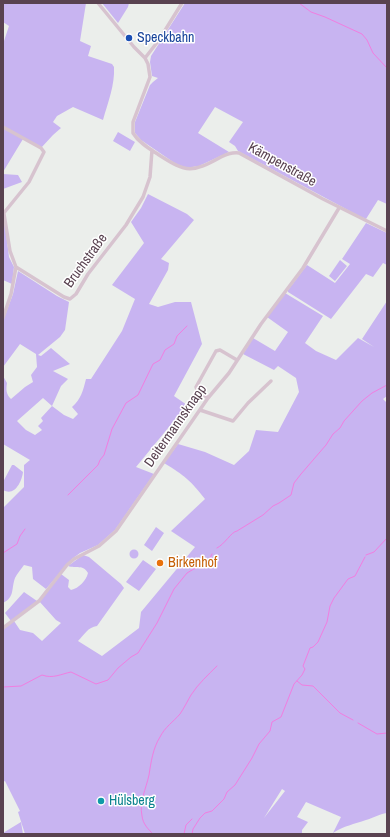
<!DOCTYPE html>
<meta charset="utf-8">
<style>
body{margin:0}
#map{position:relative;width:390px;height:837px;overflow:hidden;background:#ebeeeb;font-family:"Archivo Narrow",sans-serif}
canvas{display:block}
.frame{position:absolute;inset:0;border:4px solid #594250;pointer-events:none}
</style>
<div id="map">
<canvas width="390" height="837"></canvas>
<div class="frame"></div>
</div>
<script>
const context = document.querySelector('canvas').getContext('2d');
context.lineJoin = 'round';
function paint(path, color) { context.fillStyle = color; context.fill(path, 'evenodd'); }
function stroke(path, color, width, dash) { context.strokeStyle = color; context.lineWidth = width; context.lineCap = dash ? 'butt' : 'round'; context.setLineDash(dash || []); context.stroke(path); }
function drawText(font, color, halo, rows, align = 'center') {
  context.font = font + ' "Archivo Narrow",sans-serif'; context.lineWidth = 3; context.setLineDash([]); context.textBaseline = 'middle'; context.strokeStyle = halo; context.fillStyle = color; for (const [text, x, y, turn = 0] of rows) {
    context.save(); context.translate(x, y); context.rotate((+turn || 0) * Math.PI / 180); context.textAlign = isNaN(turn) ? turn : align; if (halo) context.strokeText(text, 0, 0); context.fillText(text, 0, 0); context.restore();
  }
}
paint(new Path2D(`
 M 3,3 L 86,3 L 80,41 L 91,46 L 88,56 L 112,64 L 114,67 C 115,85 108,102 103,120 L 73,107 L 57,116 L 53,122 L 61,128 L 53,135 L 41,148 L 3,126 L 3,44 L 9,26 L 3,22 Z
 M 102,3 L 129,3 L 128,7 L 118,23 Z
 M 185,3 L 387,3 L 387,204 L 378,200 L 366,219 L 359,216 L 238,151 L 235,146 L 229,142 L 243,122 L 215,107 L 198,133 L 229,152 L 199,166 L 186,168 L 176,164 L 141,140 L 135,133 L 135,122 L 150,85 L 153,82 L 158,78 L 152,76 L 150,62 L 151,56 Z
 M 3,128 L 23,139 L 3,172 Z
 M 118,132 L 135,142 L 130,151 L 113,141 Z
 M 3,174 L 18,175 L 22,182 L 3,189 Z
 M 148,194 L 187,214 L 194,220 L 161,259 L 169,263 L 168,270 L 149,304 L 158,307 L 175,302 L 191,302 L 202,344 L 174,396 L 187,405 L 136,467 L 154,474 L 115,530 L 98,545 L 80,553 L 72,559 L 46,589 L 33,579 L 32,567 L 24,565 C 21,569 17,574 15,578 C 11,589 15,597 3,603 L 3,508 L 24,487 L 24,465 L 30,460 L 3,444 L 3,376 L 7,383 C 6,390 6,394 11,399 L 25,387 L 33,382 L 31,375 L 37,367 L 36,354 L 20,344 L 3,367 L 3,321 L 13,294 L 18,271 L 57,296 L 69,302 L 65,330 L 60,337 L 38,355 L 41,356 L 51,348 L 70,364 L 53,371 L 68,379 L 61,386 L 52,406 L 64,415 L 73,419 L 78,414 L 72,407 C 81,399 83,391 86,379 L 91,379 L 122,331 L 135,299 L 112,285 L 144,243 L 131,222 L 141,208 ZM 43,398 L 52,406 L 41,418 L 43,421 L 38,426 L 42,430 L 35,435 L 26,430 L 17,421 Z
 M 3,220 L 5,224 L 9,257 L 14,267 L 12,284 L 3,280 Z
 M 366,223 L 387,233 L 387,265 L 383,263 L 373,277 L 366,274 L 331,319 L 288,292 L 288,290 L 307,265 L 335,283 L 350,264 L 342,259 Z
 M 340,260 L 347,266 L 335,281 L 329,276 Z
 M 285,293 L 323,316 L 305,343 L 316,351 L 336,360 L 358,338 L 374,347 L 362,339 L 387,301 L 387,396 L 383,399 L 387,403 L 387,813 C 379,814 373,818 366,820 C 354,824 344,826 333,833 L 341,817 L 306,802 L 297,817 L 308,822 L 302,830 L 302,834 L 25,834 L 18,812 L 20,811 L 5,781 L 3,782 L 3,629 L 14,621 L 20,630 L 33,633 L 42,641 L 61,623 L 56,620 L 39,601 L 61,574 L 69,580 L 68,587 L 71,590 C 79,588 86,581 88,573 C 83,564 76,569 68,566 L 83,555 L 89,557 L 121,584 L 124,588 L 97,626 C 88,627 84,635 78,641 L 102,656 L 139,628 L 141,612 L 195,547 L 171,531 L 205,499 C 191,481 184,475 164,463 L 178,444 L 205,452 L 234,465 L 249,451 L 256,430 L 278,432 L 299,392 L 296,378 L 278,366 L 274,370 L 243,354 L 253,338 L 275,351 L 288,332 L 267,317 ZM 282,789 L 285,791 L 264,818 Z
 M 12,465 L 14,465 L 23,472 C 22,481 15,497 3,490 L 3,482 Z
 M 156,527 L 164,533 L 152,551 L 144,545 Z
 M129.5 554a4.5 4.5 0 1 1 9 0a4.5 4.5 0 1 1-9 0Z
 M 143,560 L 156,569 L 139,591 L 126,582 Z
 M 24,592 L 37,601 L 11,621 L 5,613 Z
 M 21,822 L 23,834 L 3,834 L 3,833 Z`), '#c8b4f1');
stroke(new Path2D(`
 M 299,3 L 311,12 L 325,17 L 362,34 L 367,40 L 373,53 L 387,68
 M 68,495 L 98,465 L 100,460 L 104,455 L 112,429 L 126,403 L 138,395 L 153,364 L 160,360 L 165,350 L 174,344 L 177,336 L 187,326
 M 217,548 C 225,544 231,532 237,531 L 263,515 L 273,506 L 279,503 L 291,495 L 294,483 L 301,474 L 326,445 L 333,434 L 340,428 L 344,421 L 362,401 L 372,393 L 387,385
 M 3,553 L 17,544 L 20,536 L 25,529
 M 366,555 L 374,552 L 387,538
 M 297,681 L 302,685 L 313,686 L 340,713 L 353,720
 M 3,687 L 21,686 L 42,675 C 53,679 61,674 71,672 L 96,684 L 108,680 L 118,668 L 131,657 L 138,653 L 157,623 L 174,589 L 187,573 L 209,560 L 212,554
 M 358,723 L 377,734 L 387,733
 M 153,834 C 148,829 143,824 142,816 C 139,802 146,789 149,775 C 151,762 153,748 160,737 C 165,727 173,722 180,714 C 184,708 187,702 191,695 C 198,684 208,675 217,666
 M 184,834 L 186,825 L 192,819
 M 192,834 L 193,829 L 200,818 L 205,813 L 212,811 L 224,799 L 227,792 L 235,785 L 252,758 L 259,744 L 270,731 L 272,722 L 281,717 L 294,684 L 302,675 L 305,669 L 303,666 L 310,648 L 313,647 L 318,642 L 327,622 L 330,606 L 334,598 L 348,579 L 355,576 L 365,557`), '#f17ee1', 1);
stroke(new Path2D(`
 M 98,3 L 134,47 L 145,58 L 148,64 L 150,77 L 133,122 L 133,133 C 139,143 150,149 159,155 C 187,173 192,173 221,157 C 227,154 232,152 239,153 L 323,199 L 387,231
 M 145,58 L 159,40 L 182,3
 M 3,127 L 41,148 L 44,152 L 29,182 L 3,214
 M 4,214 L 10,251 L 16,267 L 64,297 L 70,299 L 76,294 L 88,274 L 126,225 L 143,197 L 150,177 L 152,150
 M 3,318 L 11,294 L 16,267
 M 208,398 L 197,390 L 196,387 L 216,351 L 220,350 L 237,360
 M 200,410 L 233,421 L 248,403 L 271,381
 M 3,628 L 39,601 L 67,565 L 74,559 L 99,546 L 116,531 L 208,398 L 229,373 L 261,324 L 303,268 L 339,208`), '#d7c3cf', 3.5);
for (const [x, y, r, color] of [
 [129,38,4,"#1a4fb4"],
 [160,563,4,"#e8710a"],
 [101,801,4,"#0f9aa8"]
]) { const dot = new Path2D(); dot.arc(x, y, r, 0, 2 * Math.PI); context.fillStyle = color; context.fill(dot); stroke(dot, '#fff', 1.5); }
drawText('14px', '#164399', '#fff', [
 ["Speckbahn",137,38]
], 'left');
drawText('14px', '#594250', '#fff', [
 ["Kämpenstraße",282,165,29],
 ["Bruchstraße",86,261,-54],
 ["Deitermannsknapp",176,426,-55]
]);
drawText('14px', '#c56008', '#fff', [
 ["Birkenhof",168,563]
], 'left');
drawText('14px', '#0d838f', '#fff', [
 ["Hülsberg",109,801]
], 'left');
</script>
